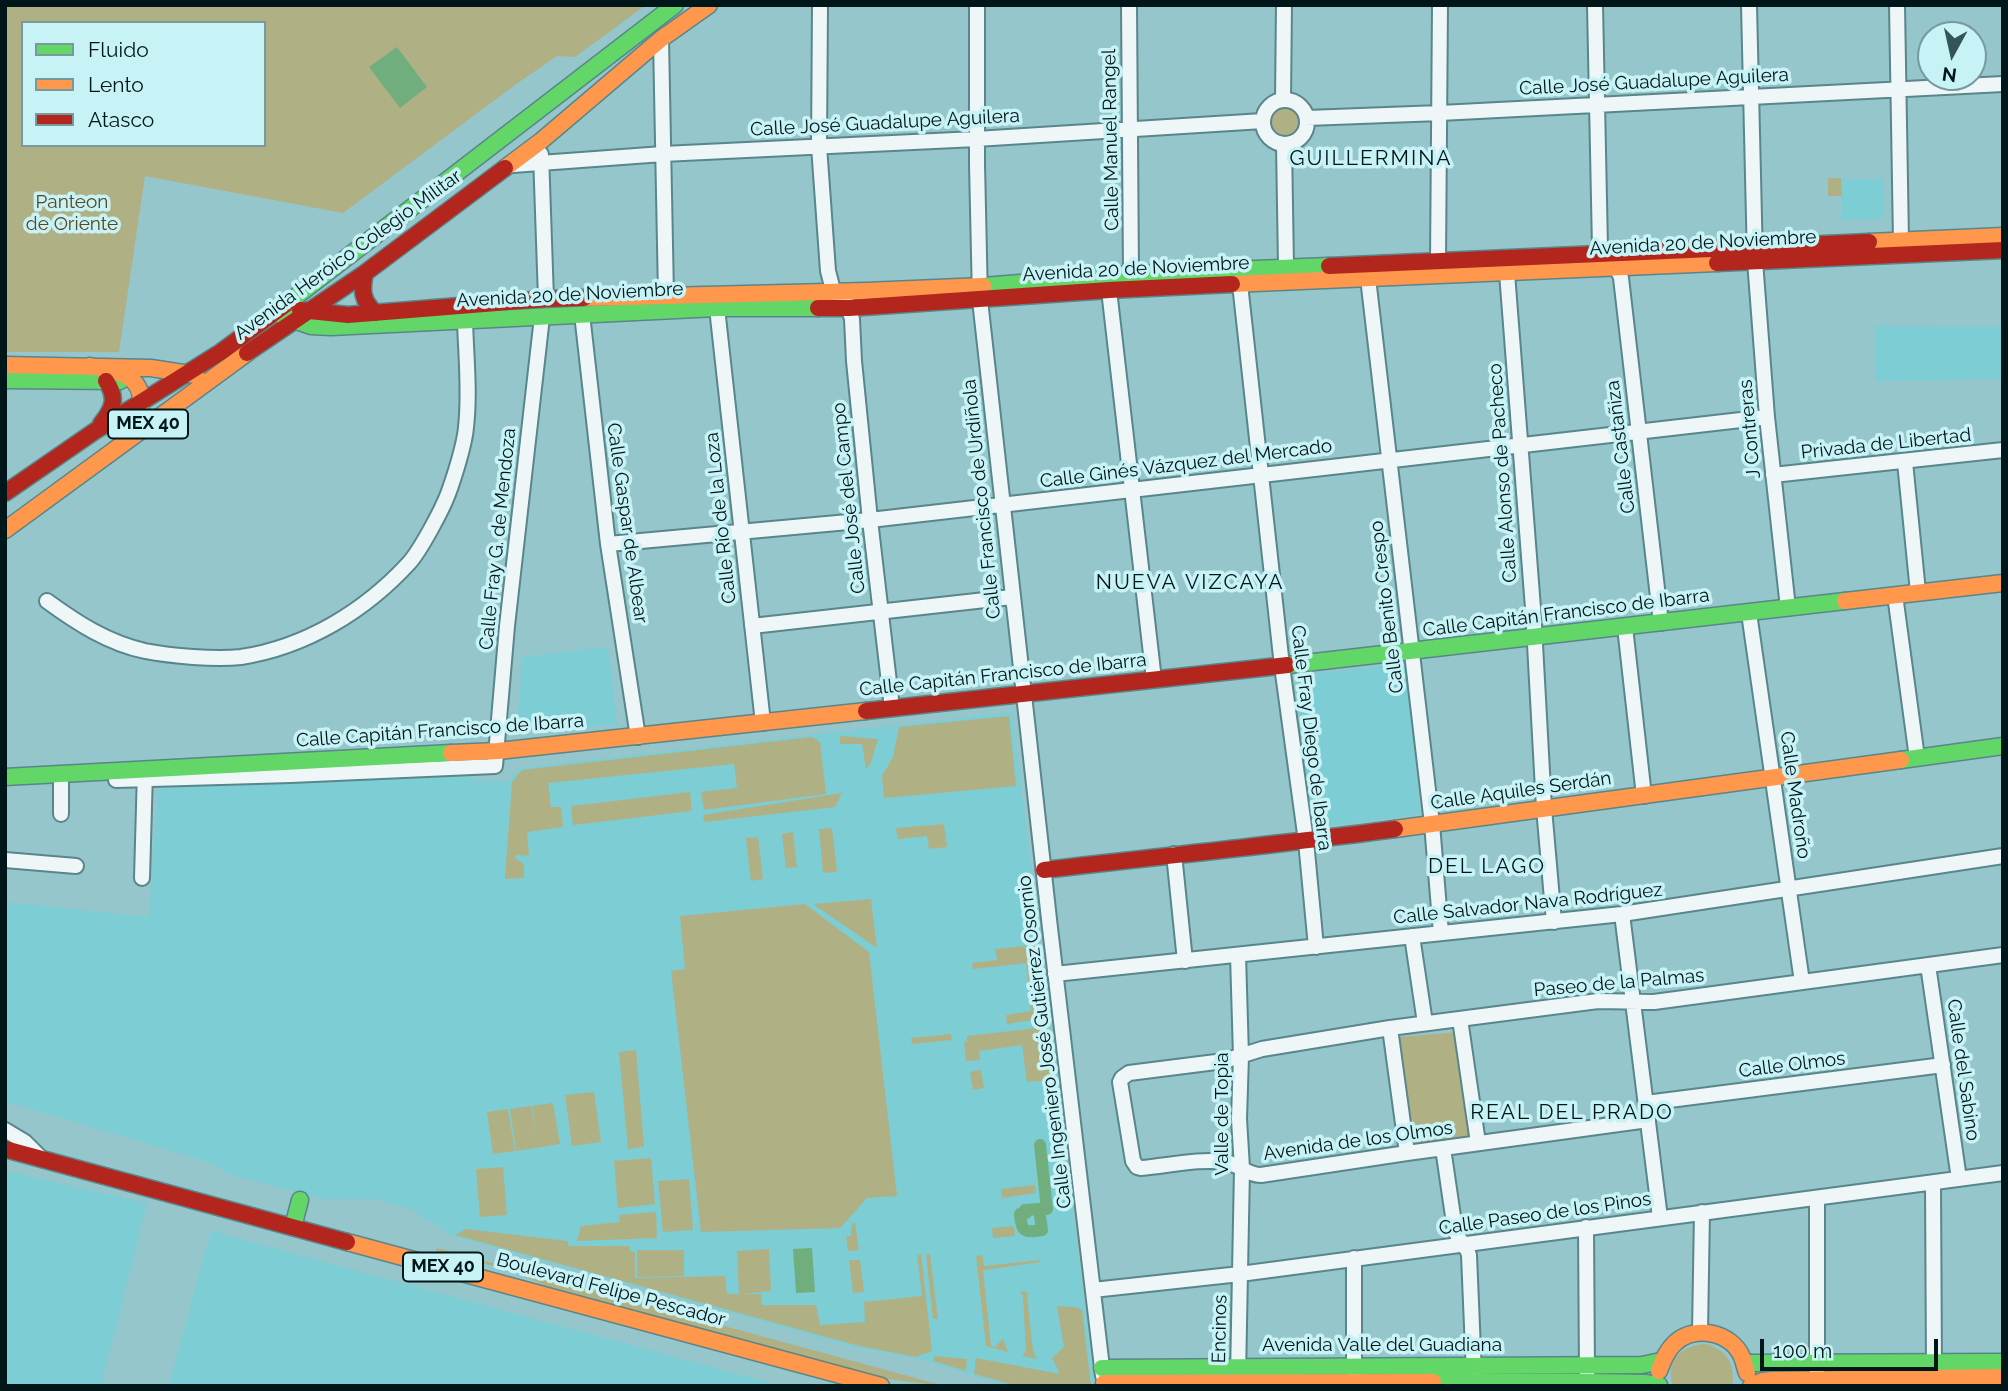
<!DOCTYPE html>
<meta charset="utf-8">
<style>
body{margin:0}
#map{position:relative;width:2008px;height:1391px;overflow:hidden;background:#94c6cb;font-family:Raleway,sans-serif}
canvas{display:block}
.frame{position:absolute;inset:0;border:7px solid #001619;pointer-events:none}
.legend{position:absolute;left:21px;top:21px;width:245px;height:126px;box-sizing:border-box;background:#c7f2f6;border:2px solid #779a9e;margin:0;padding:9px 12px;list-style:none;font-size:21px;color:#001619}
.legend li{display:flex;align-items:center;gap:14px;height:35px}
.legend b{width:35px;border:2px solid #779a9e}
.north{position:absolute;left:1917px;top:21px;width:70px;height:70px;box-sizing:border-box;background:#c7f2f6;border:2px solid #779a9e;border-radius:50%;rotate:188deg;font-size:19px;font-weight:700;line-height:28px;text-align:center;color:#001619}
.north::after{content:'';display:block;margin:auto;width:24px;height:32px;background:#345457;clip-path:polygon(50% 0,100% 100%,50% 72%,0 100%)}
.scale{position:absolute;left:1760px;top:1339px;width:178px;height:32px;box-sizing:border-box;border:4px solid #001619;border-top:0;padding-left:9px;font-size:21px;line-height:24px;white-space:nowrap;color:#001619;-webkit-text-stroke:5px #c7f2f6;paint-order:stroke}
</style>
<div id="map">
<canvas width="2008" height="1391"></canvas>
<div class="frame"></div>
<ul class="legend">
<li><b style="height:9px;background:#63d668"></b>Fluido</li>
<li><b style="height:9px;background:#ff974d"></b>Lento</li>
<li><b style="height:9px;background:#b3261e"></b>Atasco</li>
</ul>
<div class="north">N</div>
<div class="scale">100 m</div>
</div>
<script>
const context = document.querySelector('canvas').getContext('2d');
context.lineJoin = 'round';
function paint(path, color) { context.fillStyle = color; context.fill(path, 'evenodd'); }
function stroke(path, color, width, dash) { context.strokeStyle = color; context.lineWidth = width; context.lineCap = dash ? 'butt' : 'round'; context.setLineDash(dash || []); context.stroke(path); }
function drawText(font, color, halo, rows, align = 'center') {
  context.font = font + ' Raleway,sans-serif'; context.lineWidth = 7; context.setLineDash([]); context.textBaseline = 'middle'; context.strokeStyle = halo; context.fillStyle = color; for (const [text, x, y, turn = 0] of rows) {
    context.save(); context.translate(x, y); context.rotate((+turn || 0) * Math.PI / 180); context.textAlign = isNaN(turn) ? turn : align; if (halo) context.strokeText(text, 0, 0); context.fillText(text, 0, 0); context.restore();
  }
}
paint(new Path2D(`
 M 1842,179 L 1883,179 L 1884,219 L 1842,220 Z
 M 1875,326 L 2003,327 L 2003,379 L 1875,381 Z
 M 608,647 L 617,724 L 540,732 L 517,729 L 522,657 Z
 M 1406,663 L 1420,814 L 1312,828 L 1296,676 Z
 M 1012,712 L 1094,1386 L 1009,1386 L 915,1358 L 858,1348 L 453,1236 L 409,1208 L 376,1199 L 325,1199 L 231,1175 L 208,1162 L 5,1101 L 5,902 L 149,917 L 158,788 L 470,771 L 474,781 L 509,781 L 520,768 Z
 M 5,1171 L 147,1203 L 101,1386 L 5,1386 Z
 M 211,1231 L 781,1386 L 169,1386 Z`), '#7dcdd5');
paint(new Path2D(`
 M 5,5 L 646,5 L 575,57 L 557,56 L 515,85 L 343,213 L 145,176 L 119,352 L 5,352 ZM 23,23 L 264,23 L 264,145 L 23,145 Z
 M1269 122a16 16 0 1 1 32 0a16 16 0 1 1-32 0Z
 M 1828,178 L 1841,178 L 1842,196 L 1828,196 Z
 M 1009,716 L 1016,786 L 884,798 L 882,776 L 893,757 L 899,727 Z
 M 840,736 L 878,739 L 871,762 L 866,769 L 862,744 L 840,744 Z
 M 812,737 L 820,742 L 826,794 L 704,810 L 701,792 L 737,788 L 734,764 L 548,783 L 551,807 L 561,807 L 563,827 L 527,832 L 529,856 L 516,855 L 515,858 L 524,864 L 524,878 L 505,879 L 512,782 L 522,770 Z
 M 690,792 L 692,811 L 573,825 L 571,806 Z
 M 842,793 L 835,807 L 704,822 L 703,815 Z
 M 944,824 L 947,847 L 929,849 L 927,836 L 898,839 L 896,828 Z
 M 832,828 L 837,872 L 823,873 L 819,829 Z
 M 793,832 L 797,867 L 786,868 L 782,834 Z
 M 758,837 L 763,879 L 751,881 L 746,838 Z
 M 871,899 L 877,948 L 813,904 Z
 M 805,904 L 869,952 L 897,1196 L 867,1198 L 840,1228 L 701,1232 L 671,971 L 685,969 L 680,916 Z
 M 1036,945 L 1045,1018 L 1007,1024 L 1006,1015 L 1031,1011 L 1026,963 L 973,969 L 972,963 L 997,960 L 995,949 Z
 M 1046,1027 L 1054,1080 L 1027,1082 L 1022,1045 L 979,1051 L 980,1060 L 966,1061 L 964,1042 L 967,1041 L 967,1036 Z
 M 1458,1032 L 1470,1140 L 1414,1147 L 1399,1037 Z
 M 951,1034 L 952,1040 L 912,1044 L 911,1038 Z
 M 636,1050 L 644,1147 L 628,1149 L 619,1052 Z
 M 981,1070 L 984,1088 L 973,1090 L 970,1072 Z
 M 594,1092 L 601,1142 L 572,1146 L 565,1095 Z
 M 553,1103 L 560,1144 L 516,1151 L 510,1109 L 531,1106 L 536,1136 L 532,1106 Z
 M 508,1109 L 515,1151 L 493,1154 L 487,1112 Z
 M 651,1158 L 655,1204 L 618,1208 L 614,1161 Z
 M 503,1167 L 507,1215 L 480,1217 L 476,1169 Z
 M 689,1179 L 693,1230 L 663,1232 L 658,1181 Z
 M 1035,1185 L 1036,1193 L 1002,1198 L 1001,1189 Z
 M 656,1212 L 657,1238 L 577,1241 L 581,1226 L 620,1222 L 619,1215 Z
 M 855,1222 L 859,1250 L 848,1251 L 846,1236 L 851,1236 L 851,1226 Z
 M 1014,1226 L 1015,1236 L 993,1238 L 992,1228 Z
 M 466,1229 L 568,1241 L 568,1246 L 629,1246 L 630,1251 L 635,1252 L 635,1278 L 725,1276 L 727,1294 L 739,1294 L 737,1251 L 769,1249 L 771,1291 L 742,1294 L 761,1294 L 762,1305 L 816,1305 L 820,1325 L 865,1322 L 864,1302 L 922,1296 L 917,1255 L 921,1254 L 932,1351 L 916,1357 L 859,1346 L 455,1235 Z
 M 437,1248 L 945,1386 L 878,1378 L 547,1286 L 506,1269 L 436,1252 Z
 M 637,1250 L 684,1250 L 684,1276 L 637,1277 Z
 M 926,1254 L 930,1254 L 938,1319 L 933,1319 Z
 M 982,1255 L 984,1266 L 1040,1260 L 1041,1262 L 983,1270 L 991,1346 L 995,1347 L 1003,1339 L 1008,1352 L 986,1346 L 976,1256 Z
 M 860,1260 L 864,1292 L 853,1293 L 849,1260 Z
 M 1024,1291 L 1028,1293 L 1027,1297 L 1033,1351 L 1037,1359 L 1022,1356 L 1026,1351 L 1023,1296 L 1020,1292 Z
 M 1059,1306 L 1075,1307 L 1082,1310 L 1091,1386 L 1018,1386 L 974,1374 L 976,1358 L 1060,1374 L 1052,1358 L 1064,1347 L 1057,1307 Z
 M 1706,1344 C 1727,1350 1736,1365 1732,1386 L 1673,1386 C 1664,1360 1683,1345 1706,1344 Z
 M 935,1356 L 967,1359 L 966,1371 L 933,1361 Z`), '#b0b085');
paint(new Path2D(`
 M 397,47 L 427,87 L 400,108 L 369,67 Z
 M 812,1248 L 815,1292 L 796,1293 L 793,1249 Z`), '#70ae7e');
stroke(new Path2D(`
 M 1039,1209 L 1042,1230 C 1024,1233 1022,1232 1020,1214 L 1026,1213 L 1025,1210 Z
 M 1039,1209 L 1047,1209 L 1040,1145`), '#70ae7e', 12);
const street = new Path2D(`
 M 820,5 L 819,146 L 828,271 L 833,290 L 847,303 L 852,319 L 854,361 L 870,520 L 892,708
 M 977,5 L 977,164 L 980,300 L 1050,928 L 1103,1376
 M 1129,5 L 1131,274
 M 1595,5 L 1600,248 C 1604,261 1618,265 1621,278 L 1661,623
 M 1749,5 L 1755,261 L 1767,417 L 1788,608
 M 1897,5 L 1901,241
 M 661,39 L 666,296
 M1263 122a22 22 0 1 1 44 0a22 22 0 1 1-44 0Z
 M 1283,100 L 1284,5
 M 1307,118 L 1440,113 L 2003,84
 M 1284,144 L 1286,267
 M 541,154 L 546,299
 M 513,165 L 663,154 L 976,139 L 1263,121
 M 1438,262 L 1440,5
 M 1507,273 L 1533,608 L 1544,808 L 1554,922
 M 1368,278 L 1432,824 L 1441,933
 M 1240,284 L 1282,666 L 1306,841 L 1316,947
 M 1109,290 L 1154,680
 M 717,308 L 763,723
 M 582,314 L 608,544 L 638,737
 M 1905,462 L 1918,592
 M 1773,475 L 2003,450
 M 608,544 L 870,520 L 1767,417
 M 1895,595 L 1917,758
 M 47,601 C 77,623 108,643 145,651 C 171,656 215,660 241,657 C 306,647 365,611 409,563 C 420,551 442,510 448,494 C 454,478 465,443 466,427 C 470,392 466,356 465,321
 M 1749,613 L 1802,982
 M 752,626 L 1012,597
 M 1625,627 L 1644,796
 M 116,780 L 291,775 L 495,766 L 507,626 L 542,317
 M 61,814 L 61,783
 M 1174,854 L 1185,961
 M 5,860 L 76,866
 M 142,878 L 145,771
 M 1622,914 L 1660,1218
 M 1412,936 L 1425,1023
 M 1238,955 L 1241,1056 L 1239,1119 L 1242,1168 L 1238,1377
 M 1928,965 L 1959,1179
 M 1055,974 L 1622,914 L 2003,856
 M 1460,1019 L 1478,1143
 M 1390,1028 L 1407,1153
 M 1646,1103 L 1943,1065
 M 1648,1120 L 1407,1153 L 1261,1175 C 1247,1175 1239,1164 1225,1162 C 1200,1158 1167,1166 1141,1168 L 1137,1167 L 1133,1161 L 1120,1082 L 1122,1078 L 1129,1073 L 1224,1061 L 1262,1049 L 1390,1028 L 1598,1001 L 1654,1002 L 2003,955
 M 5,1130 L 25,1142 L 40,1157
 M 1443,1148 L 1455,1230 C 1458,1241 1467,1245 1469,1255 L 1474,1374
 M 1933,1183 L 1934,1370
 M 1817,1198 L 1817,1372
 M 1586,1227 L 1587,1374
 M 1354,1258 L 1354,1374
 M 1093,1290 L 1240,1274 L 2003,1173
 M 1700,1332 L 1702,1212`);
const fast = new Path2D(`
 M 983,286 L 1131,274 L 1329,266
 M 285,305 L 675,5
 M 282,316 L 311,326 L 331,327 L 717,308 L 818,308
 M 5,380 L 120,381
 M 1288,665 L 1845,601
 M 1901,760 L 2003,746
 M 5,777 L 451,753
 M 293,1227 L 300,1200
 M 1745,1363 L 2003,1362
 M 1102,1368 L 1642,1365 L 1661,1361
 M 1433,1382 L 1587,1382 L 1645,1383 L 1659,1385`);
const slow = new Path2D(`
 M 505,168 L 541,141 L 661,39 L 709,5
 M 1869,242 L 2003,236
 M 1232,284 L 1717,263
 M 584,298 L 866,291 L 983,286
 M 5,365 L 151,368 L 196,375
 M 89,366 C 120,371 149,376 139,415
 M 5,530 L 247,353
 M 1845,601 L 2003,583
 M 451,753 L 498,751 L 866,711
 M 1395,829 L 1901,760
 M 347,1242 L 881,1386
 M 1659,1371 C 1663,1360 1667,1350 1676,1342 C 1696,1325 1731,1332 1742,1357 C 1744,1362 1745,1368 1747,1373
 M 1104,1383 L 1433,1382
 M 1751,1386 L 1763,1381 L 1772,1380 L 2003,1377`);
const jam = new Path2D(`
 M 1717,263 L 2003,250
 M 1329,266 L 1869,242
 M 365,273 C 361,290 362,302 376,313
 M 818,308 L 849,308 L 1109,290 L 1232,284
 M 300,310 L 348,315 L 546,299 L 584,298
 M 247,353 L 365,273 L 505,168
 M 101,424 C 113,409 118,398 106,381
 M 5,493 L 95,431 L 221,352 L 285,305
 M 866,711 L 1288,665
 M 1044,870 C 1161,856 1278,845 1395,829
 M 5,1149 L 347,1242`);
stroke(street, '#59868a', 18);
stroke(fast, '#59868a', 19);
stroke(slow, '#59868a', 19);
stroke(jam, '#59868a', 19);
stroke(street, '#eff6f7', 14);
stroke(fast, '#63d668', 16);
stroke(slow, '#ff974d', 16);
stroke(jam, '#b3261e', 16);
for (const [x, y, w] of [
 [148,424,80],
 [443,1267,80]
]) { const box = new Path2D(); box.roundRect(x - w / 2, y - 14.5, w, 29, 5); context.fillStyle = '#c7f2f6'; context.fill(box); stroke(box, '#001619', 2); }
drawText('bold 18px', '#001619', null, [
 ["MEX 40",148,424],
 ["MEX 40",443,1267]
]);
drawText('19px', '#001619', '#c7f2f6', [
 ["Calle José Guadalupe Aguilera",1654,82,-3],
 ["Calle José Guadalupe Aguilera",885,123,-3],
 ["Calle Manuel Rangel",1111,140,-91],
 ["Avenida 20 de Noviembre",1703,243,-3],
 ["Avenida Heróico Colegio Militar",348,255,-36],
 ["Avenida 20 de Noviembre",1136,269,-3],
 ["Avenida 20 de Noviembre",570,295,-3],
 ["J Contreras",1750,429,-95],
 ["Privada de Libertad",1886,444,-6],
 ["Calle Castañiza",1621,447,-97],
 ["Calle Ginés Vázquez del Mercado",1186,464,-7],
 ["Calle Alonso de Pacheco",1503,473,-94],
 ["Calle José del Campo",849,498,-96],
 ["Calle Francisco de Urdiñola",982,499,-96],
 ["Calle Río de la Loza",721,518,-96],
 ["Calle Gaspar de Albear",627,523,82],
 ["Calle Fray G. de Mendoza",498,539,-84],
 ["Calle Benito Crespo",1387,607,-97],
 ["Calle Capitán Francisco de Ibarra",1566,613,-7],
 ["Calle Capitán Francisco de Ibarra",1003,675,-6],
 ["Calle Capitán Francisco de Ibarra",440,731,-4],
 ["Calle Fray Diego de Ibarra",1311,738,83],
 ["Calle Aquiles Serdán",1521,791,-8],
 ["Calle Madroño",1795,795,82],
 ["Calle Salvador Nava Rodríguez",1528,904,-6],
 ["Paseo de la Palmas",1619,983,-5],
 ["Calle Ingeniero José Gutiérrez Osornio",1045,1042,-97],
 ["Calle Olmos",1792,1065,-7],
 ["Calle del Sabino",1963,1070,82],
 ["Valle de Topia",1222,1114,-90],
 ["Avenida de los Olmos",1358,1141,-8],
 ["Calle Paseo de los Pinos",1545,1214,-8],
 ["Boulevard Felipe Pescador",611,1290,15],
 ["Encinos",1220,1329,-89],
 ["Avenida Valle del Guadiana",1382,1345]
]);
drawText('19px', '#5a4720', '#c7f2f6', [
 ["Panteon",72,202],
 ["de Oriente",72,224]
]);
context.letterSpacing = '2px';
drawText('21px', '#001619', '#c7f2f6', [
 ["GUILLERMINA",1371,159],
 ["NUEVA VIZCAYA",1190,583],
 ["DEL LAGO",1487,867],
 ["REAL DEL PRADO",1572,1113]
]);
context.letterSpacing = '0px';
</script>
